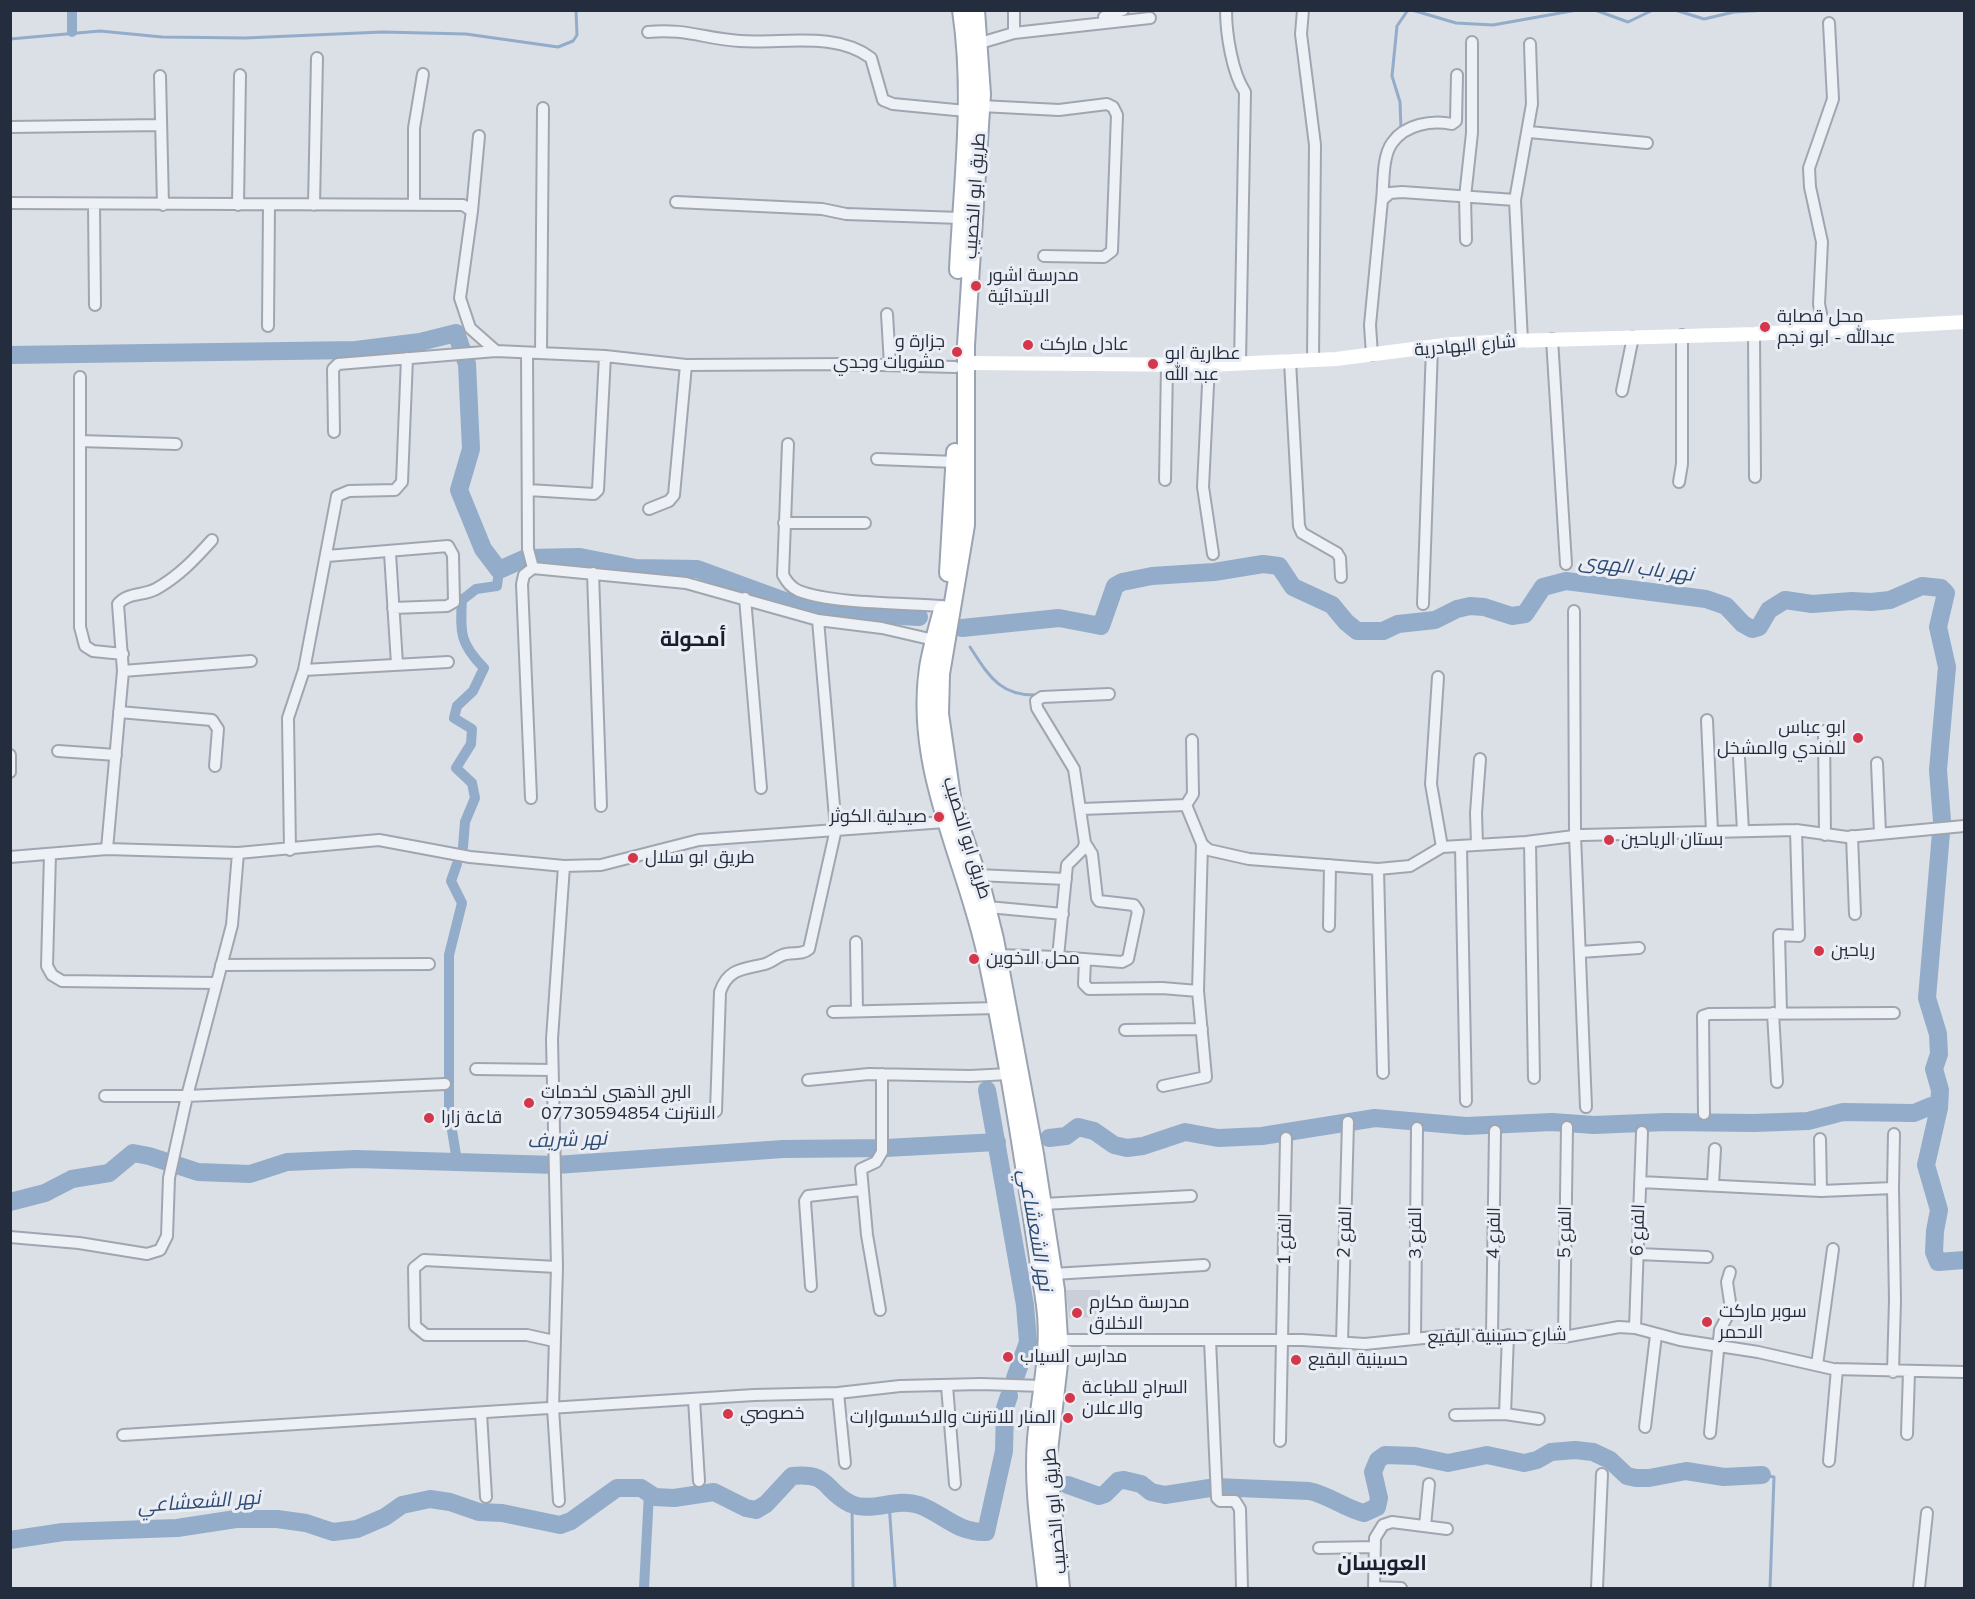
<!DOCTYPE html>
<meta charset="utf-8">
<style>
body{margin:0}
#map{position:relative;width:1975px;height:1599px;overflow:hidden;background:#dbdfe6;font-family:Mulish,sans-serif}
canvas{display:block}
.frame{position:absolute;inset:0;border:12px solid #242d3d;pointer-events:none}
</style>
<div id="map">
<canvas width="1975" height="1599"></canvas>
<div class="frame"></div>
</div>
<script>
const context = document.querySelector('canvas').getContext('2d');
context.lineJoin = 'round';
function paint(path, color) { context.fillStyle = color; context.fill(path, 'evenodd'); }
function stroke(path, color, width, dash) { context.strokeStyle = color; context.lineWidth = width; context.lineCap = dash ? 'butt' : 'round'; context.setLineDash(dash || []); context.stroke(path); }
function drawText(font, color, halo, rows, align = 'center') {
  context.font = font + ' Mulish,Cairo,sans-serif'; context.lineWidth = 6; context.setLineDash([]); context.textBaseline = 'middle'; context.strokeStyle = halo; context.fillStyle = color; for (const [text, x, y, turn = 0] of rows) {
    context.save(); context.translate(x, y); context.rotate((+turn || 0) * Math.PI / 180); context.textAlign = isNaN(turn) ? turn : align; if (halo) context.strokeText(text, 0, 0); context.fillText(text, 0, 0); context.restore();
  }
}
paint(new Path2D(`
 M 1066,1290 L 1100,1290 L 1101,1317 L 1069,1318 Z`), '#c9ced8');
stroke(new Path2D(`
 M 1412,10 L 1456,23 L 1493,25 L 1577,10
 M 1595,10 L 1628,22 L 1653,10
 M 1675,10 L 1704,19 L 1734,12 L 1768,10
 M 10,39 L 100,31 L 162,37 L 245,38 L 382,32 L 466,34 L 558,47 L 573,41 L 577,35 L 576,10
 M 1401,129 L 1400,102 L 1392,76 L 1397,26 L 1408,10
 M 970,647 C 989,676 1000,697 1039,695
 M 1762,1475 L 1774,1477 L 1770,1588
 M 889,1503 L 895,1588
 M 852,1504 L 853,1588`), '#93acc9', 3);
stroke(new Path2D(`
 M 72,32 L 72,10
 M 463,847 L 465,822 L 475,798 L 472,783 L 456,768 L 471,744 L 472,729 L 454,718 L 457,706 L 473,691 L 484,668 C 460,644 460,633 462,600 L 476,589 L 497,586 L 499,570
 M 457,1161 L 449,1112 L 449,955 L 462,903 L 451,881 L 457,864
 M 644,1588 L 649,1493`), '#93acc9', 10);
stroke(new Path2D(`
 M 10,355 L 356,350 L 420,342 L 456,333 L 467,364 L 471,449 L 459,490 L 483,549 L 499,570 L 526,558 L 580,557 L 636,568 L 697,569 L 812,611 L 919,617
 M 962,628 L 1059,618 L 1101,626 L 1115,586 L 1122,582 L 1152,576 L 1214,572 L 1263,564 L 1279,566 L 1293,587 L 1332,605 L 1346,622 L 1357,631 L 1383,631 L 1398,624 L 1435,620 L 1457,609 L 1470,606 L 1484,607 L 1512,616 L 1525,614 L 1543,587 L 1566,581 L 1706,599 L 1726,606 L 1743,624 L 1752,629 L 1759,627 L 1769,610 L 1785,600 L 1812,604 L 1852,601 L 1871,602 L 1890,600 L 1922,586 L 1941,588 L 1946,593 L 1938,627 L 1947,667 L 1938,770 L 1942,821 L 1927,998 L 1938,1034 L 1939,1054 L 1934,1069 L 1940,1090 L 1939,1108
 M 987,1090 L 1025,1305 L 1028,1342 L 1015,1378
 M 1049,1138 L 1066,1136 L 1078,1127 L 1094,1131 L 1114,1145 L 1127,1148 L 1143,1146 L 1185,1132 L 1218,1138 L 1262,1136 L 1375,1118 L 1466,1126 L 1552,1122 L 1594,1125 L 1666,1122 L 1754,1123 L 1808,1121 L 1843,1112 L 1914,1113 L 1931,1106 L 1939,1108 L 1926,1165 L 1939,1210 L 1935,1231 L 1934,1252 L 1938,1262 L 1964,1260
 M 10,1202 L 45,1193 L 72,1179 L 109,1173 L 133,1153 L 149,1156 L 198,1172 L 250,1174 L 287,1162 L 356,1159 L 556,1165 L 783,1149 L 886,1148 L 997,1142
 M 1068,1485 L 1099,1496 L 1105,1494 L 1118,1481 L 1124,1480 L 1141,1484 L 1151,1492 L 1165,1495 L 1216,1487 L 1309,1491 C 1329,1495 1344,1508 1364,1513 L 1377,1507 L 1379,1498 L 1373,1472 L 1378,1460 L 1385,1455 L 1415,1456 L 1448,1463 L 1487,1455 L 1524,1463 L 1537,1460 L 1551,1452 L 1575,1450 L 1593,1452 L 1610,1460 L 1627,1476 L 1636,1478 L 1649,1478 L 1686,1471 L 1724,1477 L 1762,1475
 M 10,1540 L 63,1532 L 177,1528 L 236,1519 L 277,1519 L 306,1523 L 333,1532 L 357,1529 L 385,1517 L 402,1505 L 430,1499 L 450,1502 L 479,1512 L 502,1513 L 560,1525 L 571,1521 L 617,1488 L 641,1488 L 655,1497 L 674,1498 L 714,1492 L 746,1508 L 756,1510 L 766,1504 L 792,1476 C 831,1472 823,1491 851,1504 C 873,1513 896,1497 919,1505 C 944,1514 957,1533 986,1532 L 1004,1451 L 1005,1408 L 1009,1396`), '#93acc9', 18);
const street = new Path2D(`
 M 1226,10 C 1226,33 1232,73 1245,92 L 1240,363
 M 1303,10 L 1301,34 L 1315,145 L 1313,359
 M 1104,17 L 1123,10
 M 648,32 C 684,28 706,39 740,41 C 783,44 835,31 871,58 L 883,100 L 893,104 L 966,111
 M 1014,33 L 1014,10
 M 980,43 L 1014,33 L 1150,18
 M 160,76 L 163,205
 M 981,106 L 1059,110 L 1107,104 L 1113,107 L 1117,115 L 1112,251 L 1104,257 L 1044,256
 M 10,127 L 161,125
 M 1529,132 L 1647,143
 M 1382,200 C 1384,183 1382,157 1392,143 C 1405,124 1432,120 1452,124 L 1456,121 L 1457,75
 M 676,202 L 822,209 L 846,214 L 960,218
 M 10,203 L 463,205 L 472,211 L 460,298 L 470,328 L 496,351
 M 94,205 L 95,305
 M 238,205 L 240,75
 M 314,205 L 317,58
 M 414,205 L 414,128 L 423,74
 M 472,211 L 479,136
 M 1466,240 L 1465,197 L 1472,133 L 1472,42
 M 887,314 L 890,365
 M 268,326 L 269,205
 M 1824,328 L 1819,304 L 1822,242 L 1810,187 L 1809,168 L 1833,99 L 1829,23
 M 1754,334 L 1755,477
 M 1552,339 L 1566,564
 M 1522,341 L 1515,200 L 1532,104 L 1530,44
 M 527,353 L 528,549 L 533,568
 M 541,353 L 543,108
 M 1372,355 L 1370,325 L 1382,200 L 1390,193 L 1402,192 L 1515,200
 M 1290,361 L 1299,526 L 1302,533 L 1337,553 L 1340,558 L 1341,577
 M 1209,365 L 1203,487 L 1213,554
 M 80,377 L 80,627 L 85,646 L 93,651 L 123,654
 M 1622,391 L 1633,337
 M 334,432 L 333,369 L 338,364 L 496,351 L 605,356 L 686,365 L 845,364 L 955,367
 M 80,441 L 176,444
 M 788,444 L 783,575 C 787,582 791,588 799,591 C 833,604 904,603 943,606
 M 877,459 L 956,462
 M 1165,480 L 1167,366
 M 1679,482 L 1682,464 L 1682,335
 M 528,490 L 594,494 L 598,490 L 605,356
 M 649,509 L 669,501 L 674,495 L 686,365
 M 784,523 L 865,523
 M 390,553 L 397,664
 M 327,556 L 448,546 L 453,555 L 454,602 L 447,606 L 393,608
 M 593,573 L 601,806
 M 745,598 L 761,788
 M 1423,604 L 1432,347
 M 1574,611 L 1575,835 L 1586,1107
 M 304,670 L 448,662
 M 123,671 L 251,661
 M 1438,677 L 1431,784 L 1442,847
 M 119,712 L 212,720 L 218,729 L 215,766
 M 1707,720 L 1712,832
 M 1824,731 L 1825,835
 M 1192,740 L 1193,794 L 1186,805 L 1202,844 L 1209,850 L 1249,859 L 1378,869 L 1410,866 L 1442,847 L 1526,842 L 1582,835 L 1796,830 L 1847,837 L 1964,826
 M 58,751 L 116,755
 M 10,755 L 10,772
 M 1739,758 L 1743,831
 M 1877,763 L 1880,833
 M 531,798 L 522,584 L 524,575 L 533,568 L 686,583 L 818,620 L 882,628 L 934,640
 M 1082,809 L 1186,805
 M 1852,836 L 1855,914
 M 1530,842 L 1534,1078
 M 1477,845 L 1476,813 L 1480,759
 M 1461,847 L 1466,1101
 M 107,849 L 123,671 L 118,604 C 128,592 143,596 156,589 C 179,576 195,559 212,540
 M 290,850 L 288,718 L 304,670 L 337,496 L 349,491 L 395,490 L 402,482 L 407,358
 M 50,854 L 47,966 L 52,975 L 62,981 L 216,983
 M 10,857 L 107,849 L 238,853 L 379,840 L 470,857 L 564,866 L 601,865 L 699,840 L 945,822
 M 1378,869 L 1383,1073
 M 977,875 L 1066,879
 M 988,907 L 1063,914
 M 1329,926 L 1330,865
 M 856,942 L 857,1011
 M 1580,952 L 1639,948
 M 998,955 L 1058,957 L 1067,865 L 1083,849 L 1085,843 L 1074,769 L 1037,708 L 1036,701 L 1042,697 L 1109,694
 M 1058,957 L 1122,962 L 1128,959 L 1138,911 L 1134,905 L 1099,901 L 1097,898 L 1092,854 L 1085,843
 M 1085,959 L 1084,984 L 1089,989 L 1162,988 L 1198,991
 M 221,965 L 429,964
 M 833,1012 L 997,1008
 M 1773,1013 L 1777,1082
 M 1781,1013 L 1779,935 L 1799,936 L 1796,830
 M 1125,1030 L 1202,1029
 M 476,1069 L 552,1070
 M 808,1080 L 869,1074 L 970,1076 L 1009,1074
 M 1163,1086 L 1206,1077 L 1198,991 L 1202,844
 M 105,1096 L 187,1096 L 445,1084
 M 716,1111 L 720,992 C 728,968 744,969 765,964 C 772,962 779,955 786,954 C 795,952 802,955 809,949 L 836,829 L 818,620
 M 1704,1114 L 1703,1016 L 1709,1014 L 1894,1013
 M 1820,1139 L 1821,1191
 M 1640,1182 L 1821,1191 L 1893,1188 L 1894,1134
 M 1713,1184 L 1715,1149
 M 1893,1188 L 1895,1300 L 1893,1372
 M 1043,1204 L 1191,1196
 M 10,1237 L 79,1243 L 147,1254 L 160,1250 L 167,1236 L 169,1178 L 187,1096 L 232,925 L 238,853
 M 1638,1254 L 1707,1257
 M 1053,1274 L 1204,1265
 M 811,1286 L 805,1201 L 808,1196 L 861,1190
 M 880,1310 L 867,1235 L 861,1169 L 876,1162 L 882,1152 L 882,1074
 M 1635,1328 L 1642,1132
 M 1492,1335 L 1495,1131
 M 1564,1337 L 1567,1127
 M 1415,1338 L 1417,1128
 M 1061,1340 L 1302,1340 L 1365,1344 L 1453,1335 L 1564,1337 L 1619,1327 L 1635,1328 L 1680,1340 L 1758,1352 L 1833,1369 L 1964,1372
 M 1210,1340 L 1217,1498 L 1220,1501 L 1235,1501 L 1240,1509 L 1242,1588
 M 554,1341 L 527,1335 L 426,1335 L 415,1326 L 414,1268 L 424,1260 L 557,1267
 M 1342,1342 L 1348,1122
 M 1817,1365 L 1833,1249
 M 947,1386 L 955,1484
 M 838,1393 L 845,1463
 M 694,1399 L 699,1481
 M 481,1413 L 486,1497
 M 1505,1414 L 1508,1335
 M 1455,1415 L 1505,1414 L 1539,1419
 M 1645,1427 L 1656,1335
 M 1710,1433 L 1720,1330 L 1731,1309 L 1727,1282 L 1730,1272
 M 1907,1434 L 1909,1372
 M 123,1435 L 754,1395 L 838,1393 L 900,1386 L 981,1384 L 1043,1386
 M 1280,1441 L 1286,1138
 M 1829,1461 L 1837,1369
 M 559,1501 L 553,1408 L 557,1267 L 552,1039 L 564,866
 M 1425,1526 L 1429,1484
 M 1319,1548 L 1375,1547
 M 1374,1587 L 1401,1588
 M 1374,1588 L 1375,1538 L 1383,1525 L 1392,1522 L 1447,1529
 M 1597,1588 L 1602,1474
 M 1919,1588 L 1927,1513`);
const primary = new Path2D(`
 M 976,10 L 982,94 L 966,345 L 966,525 L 941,674 L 940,714 L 953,804 L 983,891 L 995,939 L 1035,1154 L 1056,1290 L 1060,1355 L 1048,1459 L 1061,1588
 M 958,270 C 962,184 974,96 961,10
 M 948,573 L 955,452
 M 942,610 C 937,629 931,649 928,668 C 913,771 967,862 987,960 C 1011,1074 1028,1190 1045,1305 C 1051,1350 1040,1394 1036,1439 C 1032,1489 1041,1539 1046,1588`);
stroke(street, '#a0a6b0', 14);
stroke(primary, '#9aa3b2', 20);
stroke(street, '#edf0f5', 10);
stroke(new Path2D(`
 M 965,363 L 1209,365 L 1336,359 L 1452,344 L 1512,341 L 1754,334 L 1964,322`), '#fff', 14);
stroke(primary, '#fff', 16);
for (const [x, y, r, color] of [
 [976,286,6,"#d4374a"],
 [1765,327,6,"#d4374a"],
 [1028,345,6,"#d4374a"],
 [957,352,6,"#d4374a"],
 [1153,364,6,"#d4374a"],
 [1858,738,6,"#d4374a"],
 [939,817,6,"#d4374a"],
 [1609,840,6,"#d4374a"],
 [633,858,6,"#d4374a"],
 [1819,951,6,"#d4374a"],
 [974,959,6,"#d4374a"],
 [529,1103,6,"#d4374a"],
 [429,1118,6,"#d4374a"],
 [1077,1313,6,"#d4374a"],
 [1707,1322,6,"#d4374a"],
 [1008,1357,6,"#d4374a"],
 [1296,1360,6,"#d4374a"],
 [1070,1398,6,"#d4374a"],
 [728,1414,6,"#d4374a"],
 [1068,1418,6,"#d4374a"]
]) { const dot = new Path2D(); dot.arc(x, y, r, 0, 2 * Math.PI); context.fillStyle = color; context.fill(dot); stroke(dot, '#eaeef4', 2); }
drawText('18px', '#242d3d', '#eaeef4', [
 ["طريق ابو الخصيب",975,196,-86],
 ["شارع البهادرية",1465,346,-5],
 ["طريق ابو الخصيب",967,838,73],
 ["الفرع 6",1638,1230,-88],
 ["الفرع 2",1345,1232,-88],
 ["الفرع 5",1565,1232,-89],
 ["الفرع 3",1416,1233,-90],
 ["الفرع 4",1494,1233,-89],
 ["الفرع 1",1285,1239,-89],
 ["شارع حسينية البقيع",1497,1336,-1],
 ["طريق ابو الخصيب",1055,1511,-95]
]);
drawText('18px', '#242d3d', '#eaeef4', [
 ["مدرسة اشور",988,276],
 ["الابتدائية",988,297],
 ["محل قصابة",1777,317],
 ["عبدالله - ابو نجم",1777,338],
 ["جزارة و",945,342,"right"],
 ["مشويات وجدي",945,363,"right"],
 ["عادل ماركت",1040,345],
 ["عطارية ابو",1165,354],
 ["عبد الله",1165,375],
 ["ابو عباس",1846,728,"right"],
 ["للمندي والمشخل",1846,749,"right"],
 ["صيدلية الكوثر",927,817,"right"],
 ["بستان الرياحين",1621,840],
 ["طريق ابو سلال",645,858],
 ["رياحين",1831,951],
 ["محل الاخوين",986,959],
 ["البرج الذهبي لخدمات",541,1093],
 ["الانترنت 07730594854",541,1114],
 ["قاعة زارا",441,1118],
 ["مدرسة مكارم",1089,1303],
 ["الاخلاق",1089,1324],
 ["سوبر ماركت",1719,1312],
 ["الاحمر",1719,1333],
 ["مدارس السياب",1020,1357],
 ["حسينية البقيع",1308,1360],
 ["السراج للطباعة",1082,1388],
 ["والاعلان",1082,1409],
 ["خصوصي",740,1414],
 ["المنار للانترنت والاكسسوارات",1056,1418,"right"]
], 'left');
drawText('italic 20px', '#2d4a72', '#eaeef4', [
 ["نهر باب الهوى",1636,568,7],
 ["نهر شريف",567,1140,-2],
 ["نهر الشعشاعي",1035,1230,80],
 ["نهر الشعشاعي",199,1502,-4]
]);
drawText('bold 21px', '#171e2d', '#eaeef4', [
 ["أمحولة",693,640],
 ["العويسان",1382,1564]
]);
</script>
